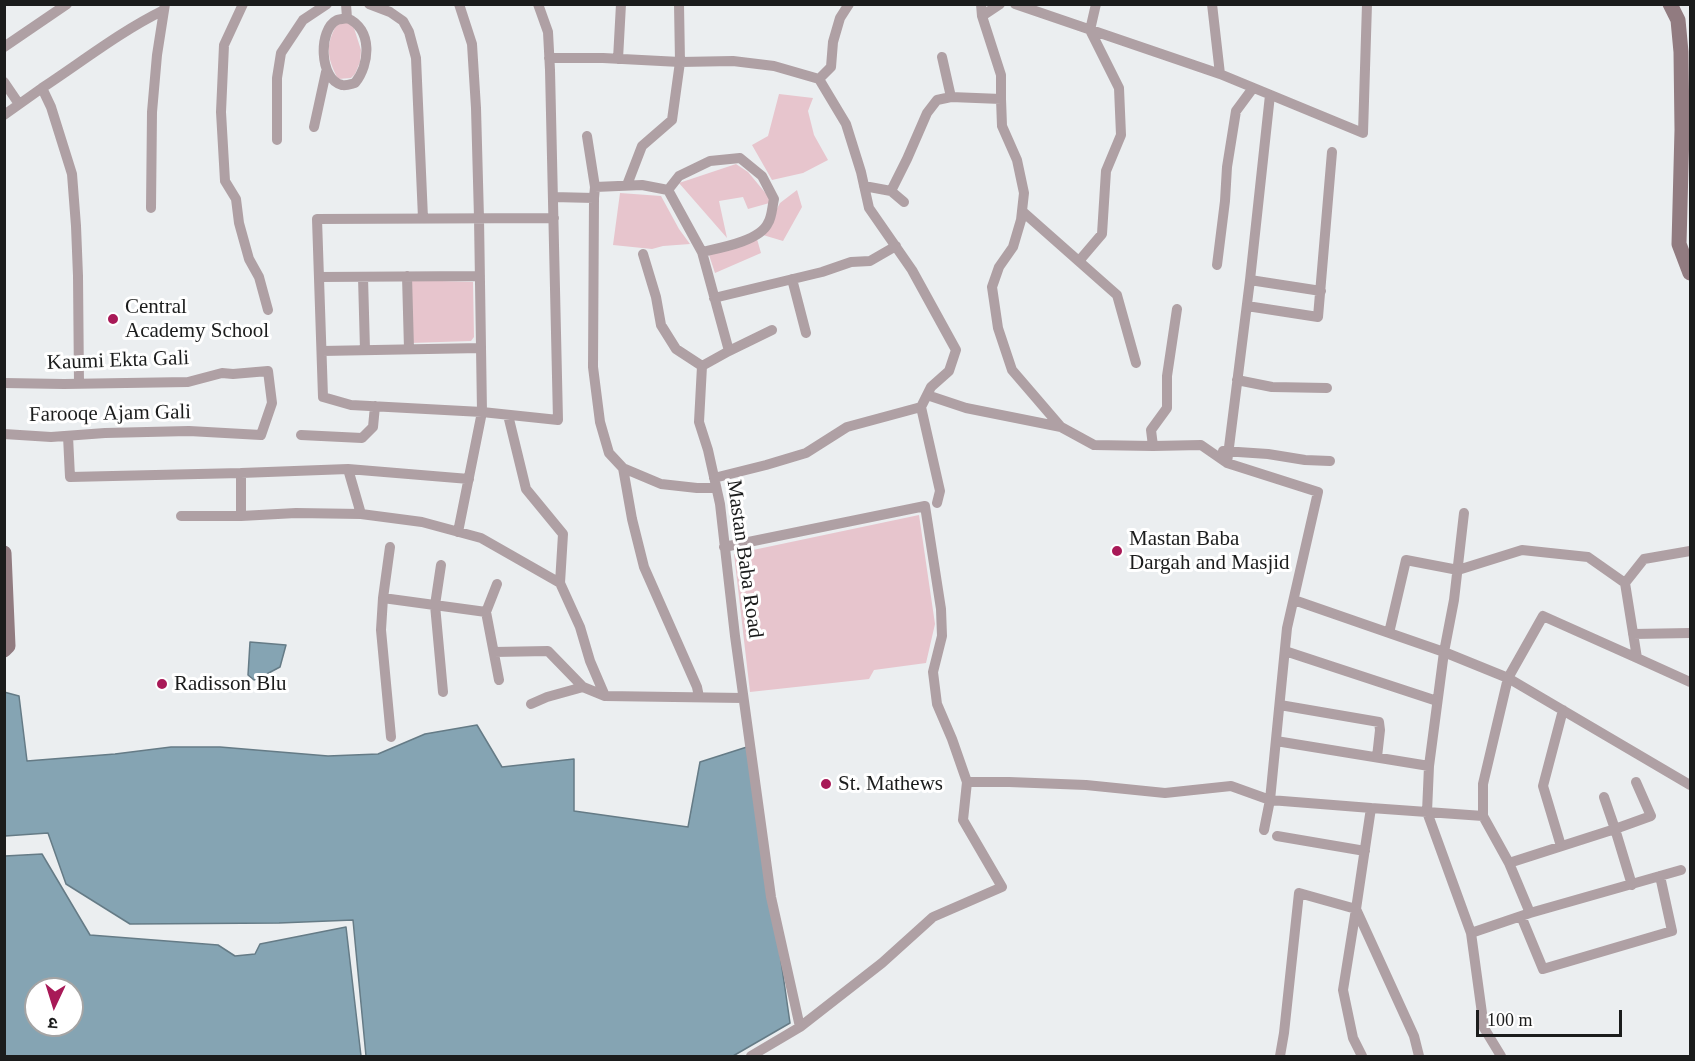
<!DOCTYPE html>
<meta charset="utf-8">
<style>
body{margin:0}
#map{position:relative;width:1695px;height:1061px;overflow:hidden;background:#ebeef0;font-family:"Times New Roman","Noto Sans Devanagari",serif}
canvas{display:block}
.frame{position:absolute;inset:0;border:6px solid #1b1c1c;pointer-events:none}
.north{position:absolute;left:24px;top:977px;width:60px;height:60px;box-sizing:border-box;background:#fff;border:2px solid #a4a4a4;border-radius:50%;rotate:184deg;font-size:16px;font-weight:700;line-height:24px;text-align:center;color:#1b1c1c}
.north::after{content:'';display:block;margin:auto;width:21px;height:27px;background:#a81957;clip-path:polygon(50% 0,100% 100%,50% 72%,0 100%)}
.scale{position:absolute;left:1476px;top:1010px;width:146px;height:27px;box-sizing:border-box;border:3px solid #1b1c1c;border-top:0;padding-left:8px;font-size:18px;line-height:21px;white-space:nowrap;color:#1b1c1c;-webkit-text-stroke:4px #fff;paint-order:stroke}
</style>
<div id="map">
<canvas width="1695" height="1061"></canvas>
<div class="frame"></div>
<div class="north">उ</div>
<div class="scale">100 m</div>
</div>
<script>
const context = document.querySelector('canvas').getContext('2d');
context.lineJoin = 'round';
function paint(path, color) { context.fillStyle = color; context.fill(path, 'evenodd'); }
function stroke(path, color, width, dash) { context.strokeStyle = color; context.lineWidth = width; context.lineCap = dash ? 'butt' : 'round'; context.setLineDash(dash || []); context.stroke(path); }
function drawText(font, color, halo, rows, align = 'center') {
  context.font = font + ' "Times New Roman",serif'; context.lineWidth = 6; context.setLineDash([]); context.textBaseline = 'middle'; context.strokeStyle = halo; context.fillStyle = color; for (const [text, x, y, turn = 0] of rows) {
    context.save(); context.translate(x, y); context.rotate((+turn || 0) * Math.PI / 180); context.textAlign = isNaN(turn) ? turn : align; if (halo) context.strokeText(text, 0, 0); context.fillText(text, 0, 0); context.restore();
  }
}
paint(new Path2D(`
 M 346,20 L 353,25 L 361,50 L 360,62 L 355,74 L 351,78 L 338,79 C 327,57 325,46 337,24 Z
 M 779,94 L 813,98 L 808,111 L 814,135 L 828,160 L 803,173 L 772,180 L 752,145 L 768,136 Z
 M 736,164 L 748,172 L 773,202 L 748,209 L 743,197 L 719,201 L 727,238 L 679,183 Z
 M 797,190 L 802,207 L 783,241 L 763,235 L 780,203 Z
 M 620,193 L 661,196 L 679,229 L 690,244 L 663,246 L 652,249 L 613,245 Z
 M 757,239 L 761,253 L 715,273 L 709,255 Z
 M 411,280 L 473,282 L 474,337 L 471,341 L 410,343 Z
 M 919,515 L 935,624 L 926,663 L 874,670 L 869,679 L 750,692 L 734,554 Z`), '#e7c5cd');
const water = new Path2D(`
 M 250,642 L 286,645 L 280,667 L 263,676 L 254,680 L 248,675 Z
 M 4,692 L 19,696 L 27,761 L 115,754 L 171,747 L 220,747 L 328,756 L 378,754 L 425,734 L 477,725 L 502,767 L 574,759 L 574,811 L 688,827 L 700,762 L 750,746 L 790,1023 L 733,1056 L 366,1056 L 353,920 L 279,923 L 130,924 L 66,884 L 48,833 L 5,836 Z
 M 42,854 L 90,935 L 218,945 L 235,956 L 255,954 L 260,944 L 346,927 L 361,1056 L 5,1056 L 5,856 ZM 36,989 L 72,989 L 72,1025 L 36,1025 Z`);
paint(water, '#85a4b3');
stroke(water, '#657b86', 1.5);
stroke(new Path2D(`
 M 243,4 L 224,45 L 221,112 L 225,181 L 236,199 L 239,223 L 249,259 L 259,277 L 268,310
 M 346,4 L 347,18
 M 369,4 L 390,12 L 403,21 L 409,32 L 416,58 L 423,218
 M 538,4 L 548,32 L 550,70 L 558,420 L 482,412 L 351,405 L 323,397 L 317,219 L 554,218
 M 1015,4 L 1220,74 L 1212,4
 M 982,16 L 1000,4
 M 347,18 C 373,29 370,64 355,83 C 351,84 346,86 342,85 C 319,80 318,29 337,20 C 339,19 345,19 347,18 Z
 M 4,47 L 67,4
 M 942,57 L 951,97
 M 549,58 L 603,58 L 680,62 L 733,61 L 774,66 L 819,79 L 846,124 L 861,172 L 869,208 L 912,270 L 956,350 L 949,371 L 931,387 L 921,407 L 847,427 L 806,453 L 766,465 L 714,478
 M 618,59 L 621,4
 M 1220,74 L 1363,133 L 1367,4
 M 819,79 L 831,67 L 833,42 L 840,18 L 849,4
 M 4,82 L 19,104
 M 42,88 C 83,61 121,31 164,10
 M 1001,99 L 1002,126 L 1017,160 L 1024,193 L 1021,220 L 1013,247 L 999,267 L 992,287 L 998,328 L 1012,370 L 1061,427 L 1094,445 L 1153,446 L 1201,445 L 1227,463 L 1318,492 L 1287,628 L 1270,800 L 1371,808 L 1356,909 L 1414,1036 L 1419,1056
 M 4,115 L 42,88 L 51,107 L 72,174 L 76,226 L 78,276 L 79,384
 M 314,127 L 326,72
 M 587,136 L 595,187
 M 277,140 L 277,78 L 281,53 L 303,20 L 327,4
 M 627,185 L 642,146 L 672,120 L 680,62 L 679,4
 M 864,186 L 891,191 L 904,202
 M 668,190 L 679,176 L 710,161 L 740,158 L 762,176 L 774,199 C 772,207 772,217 768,223 C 760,241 720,248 702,252
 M 891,191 L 907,159 L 927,113 L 937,100 L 951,97 L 1001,99 L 1001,75 L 982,16 L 981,4
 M 553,197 L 594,198 L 595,187 L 642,185 L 668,190 L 702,252 L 729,351 L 702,366 L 699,422 L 708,450 L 720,504 L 735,636 L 771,897 L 800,1027 L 751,1056
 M 594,198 L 593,367 L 600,422 L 609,453 L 623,468 L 661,484 L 697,488 L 716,488
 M 151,208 L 152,112 L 157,55 L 165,4
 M 1022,211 L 1117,295 L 1136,363
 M 643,254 L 656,297 L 661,325 L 676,349 L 702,366
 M 1079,261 L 1102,234 L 1106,171 L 1121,135 L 1119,88 L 1090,30 L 1096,4
 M 1217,265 L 1225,201 L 1227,167 L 1236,111 L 1253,88
 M 407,276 L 409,349
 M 319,277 L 480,276
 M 363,277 L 365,350
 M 792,279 L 806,333
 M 1250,280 L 1321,291
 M 714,298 L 822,272 L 851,262 L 870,261 L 896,246
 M 1247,306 L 1318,317 L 1332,152
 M 322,351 L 481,348
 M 729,351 L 772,330
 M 1237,380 L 1272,387 L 1327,388
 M 4,383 L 64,384 L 188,382 L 222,373 L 233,374 L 268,371 L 272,403 L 261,435 L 189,431 L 105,433 L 51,437 L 4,434
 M 927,395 L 966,408 L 1061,427
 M 921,407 L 940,491 L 937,503
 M 508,415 L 526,489 L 563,534 L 560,583
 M 301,435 L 362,438 L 373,427 L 375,406
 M 68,436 L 70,477 L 241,473 L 241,516 L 181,516
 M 1153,446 L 1151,430 L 1167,408 L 1167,376 L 1177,309
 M 1223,451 L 1268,454 L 1305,460 L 1330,461
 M 1227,463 L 1250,280 L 1270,95
 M 623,468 L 632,519 L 644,567 L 697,687 L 699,697
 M 348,469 L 469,479
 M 241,473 L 348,469 L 361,514
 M 241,516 L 296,513 L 361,514 L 422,522 L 481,538 L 560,583 L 580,627 L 590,661 L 605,696 L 743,698
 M 458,532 L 482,412 L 479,218 L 476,108 L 472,44 L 459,4
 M 390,547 L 383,598 L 381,630 L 391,737
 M 724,547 L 925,506 L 941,609 L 942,636 L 933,672 L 937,704 L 952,739 L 967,782 L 1009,782 L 1086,785 L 1165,793 L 1231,786 L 1270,800 L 1264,830
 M 1690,551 L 1644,559 L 1625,583 L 1637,658 L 1690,682
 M 441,565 L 435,605 L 443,692
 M 383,598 L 486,612 L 499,680
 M 1294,600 L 1444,652 L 1454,600 L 1464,513
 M 486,612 L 497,584
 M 1389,633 L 1406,560 L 1458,570 L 1522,550 L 1588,557 L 1625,583
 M 1633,634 L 1690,633
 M 1285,651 L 1437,701
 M 494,652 L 548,651 L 583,687 L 605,696
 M 1637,658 L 1543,616 L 1508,678 L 1690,785
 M 531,704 L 547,697 L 583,687
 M 1280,705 L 1379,722 L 1380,730 L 1377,757
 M 1276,741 L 1429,766
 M 1604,797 L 1615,829 L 1651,816 L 1636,782
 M 1371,808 L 1483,816 L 1483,784 L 1508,678 L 1444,652 L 1429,766 L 1427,812 L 1471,933 L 1530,913 L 1681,870
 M 1483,816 L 1509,863 L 1530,913
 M 1277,836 L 1365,851
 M 1561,846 L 1543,786 L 1563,710
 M 1509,863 L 1615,829 L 1632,885
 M 1521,916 L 1543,969 L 1672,931 L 1660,876
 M 1471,933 L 1484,1028 L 1501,1056
 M 800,1027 L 882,963 L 933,917 L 1002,887 L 963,820 L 967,782
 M 1280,1056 L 1284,1033 L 1299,893 L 1356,909 L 1343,990 L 1353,1038 L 1362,1056`), '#afa0a4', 10);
stroke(new Path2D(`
 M 1670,4 L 1678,20 L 1681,52 L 1682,130 L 1679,244 L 1690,273
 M 4,553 L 8,646 L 4,650`), '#917b80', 15);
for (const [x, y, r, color] of [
 [113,319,6,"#a81957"],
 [1117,551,6,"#a81957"],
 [162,684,6,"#a81957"],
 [826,784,6,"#a81957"]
]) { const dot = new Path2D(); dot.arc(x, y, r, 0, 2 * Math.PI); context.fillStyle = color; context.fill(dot); stroke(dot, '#fff', 2); }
drawText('21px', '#1b1c1c', '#fff', [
 ["Central",125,307],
 ["Academy School",125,331],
 ["Mastan Baba",1129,539],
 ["Dargah and Masjid",1129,563],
 ["Radisson Blu",174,684],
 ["St. Mathews",838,784]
], 'left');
drawText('21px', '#1b1c1c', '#fff', [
 ["Kaumi Ekta Gali",118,361,-2],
 ["Farooqe Ajam Gali",110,414,-1],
 ["Mastan Baba Road",744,559,82]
]);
</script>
